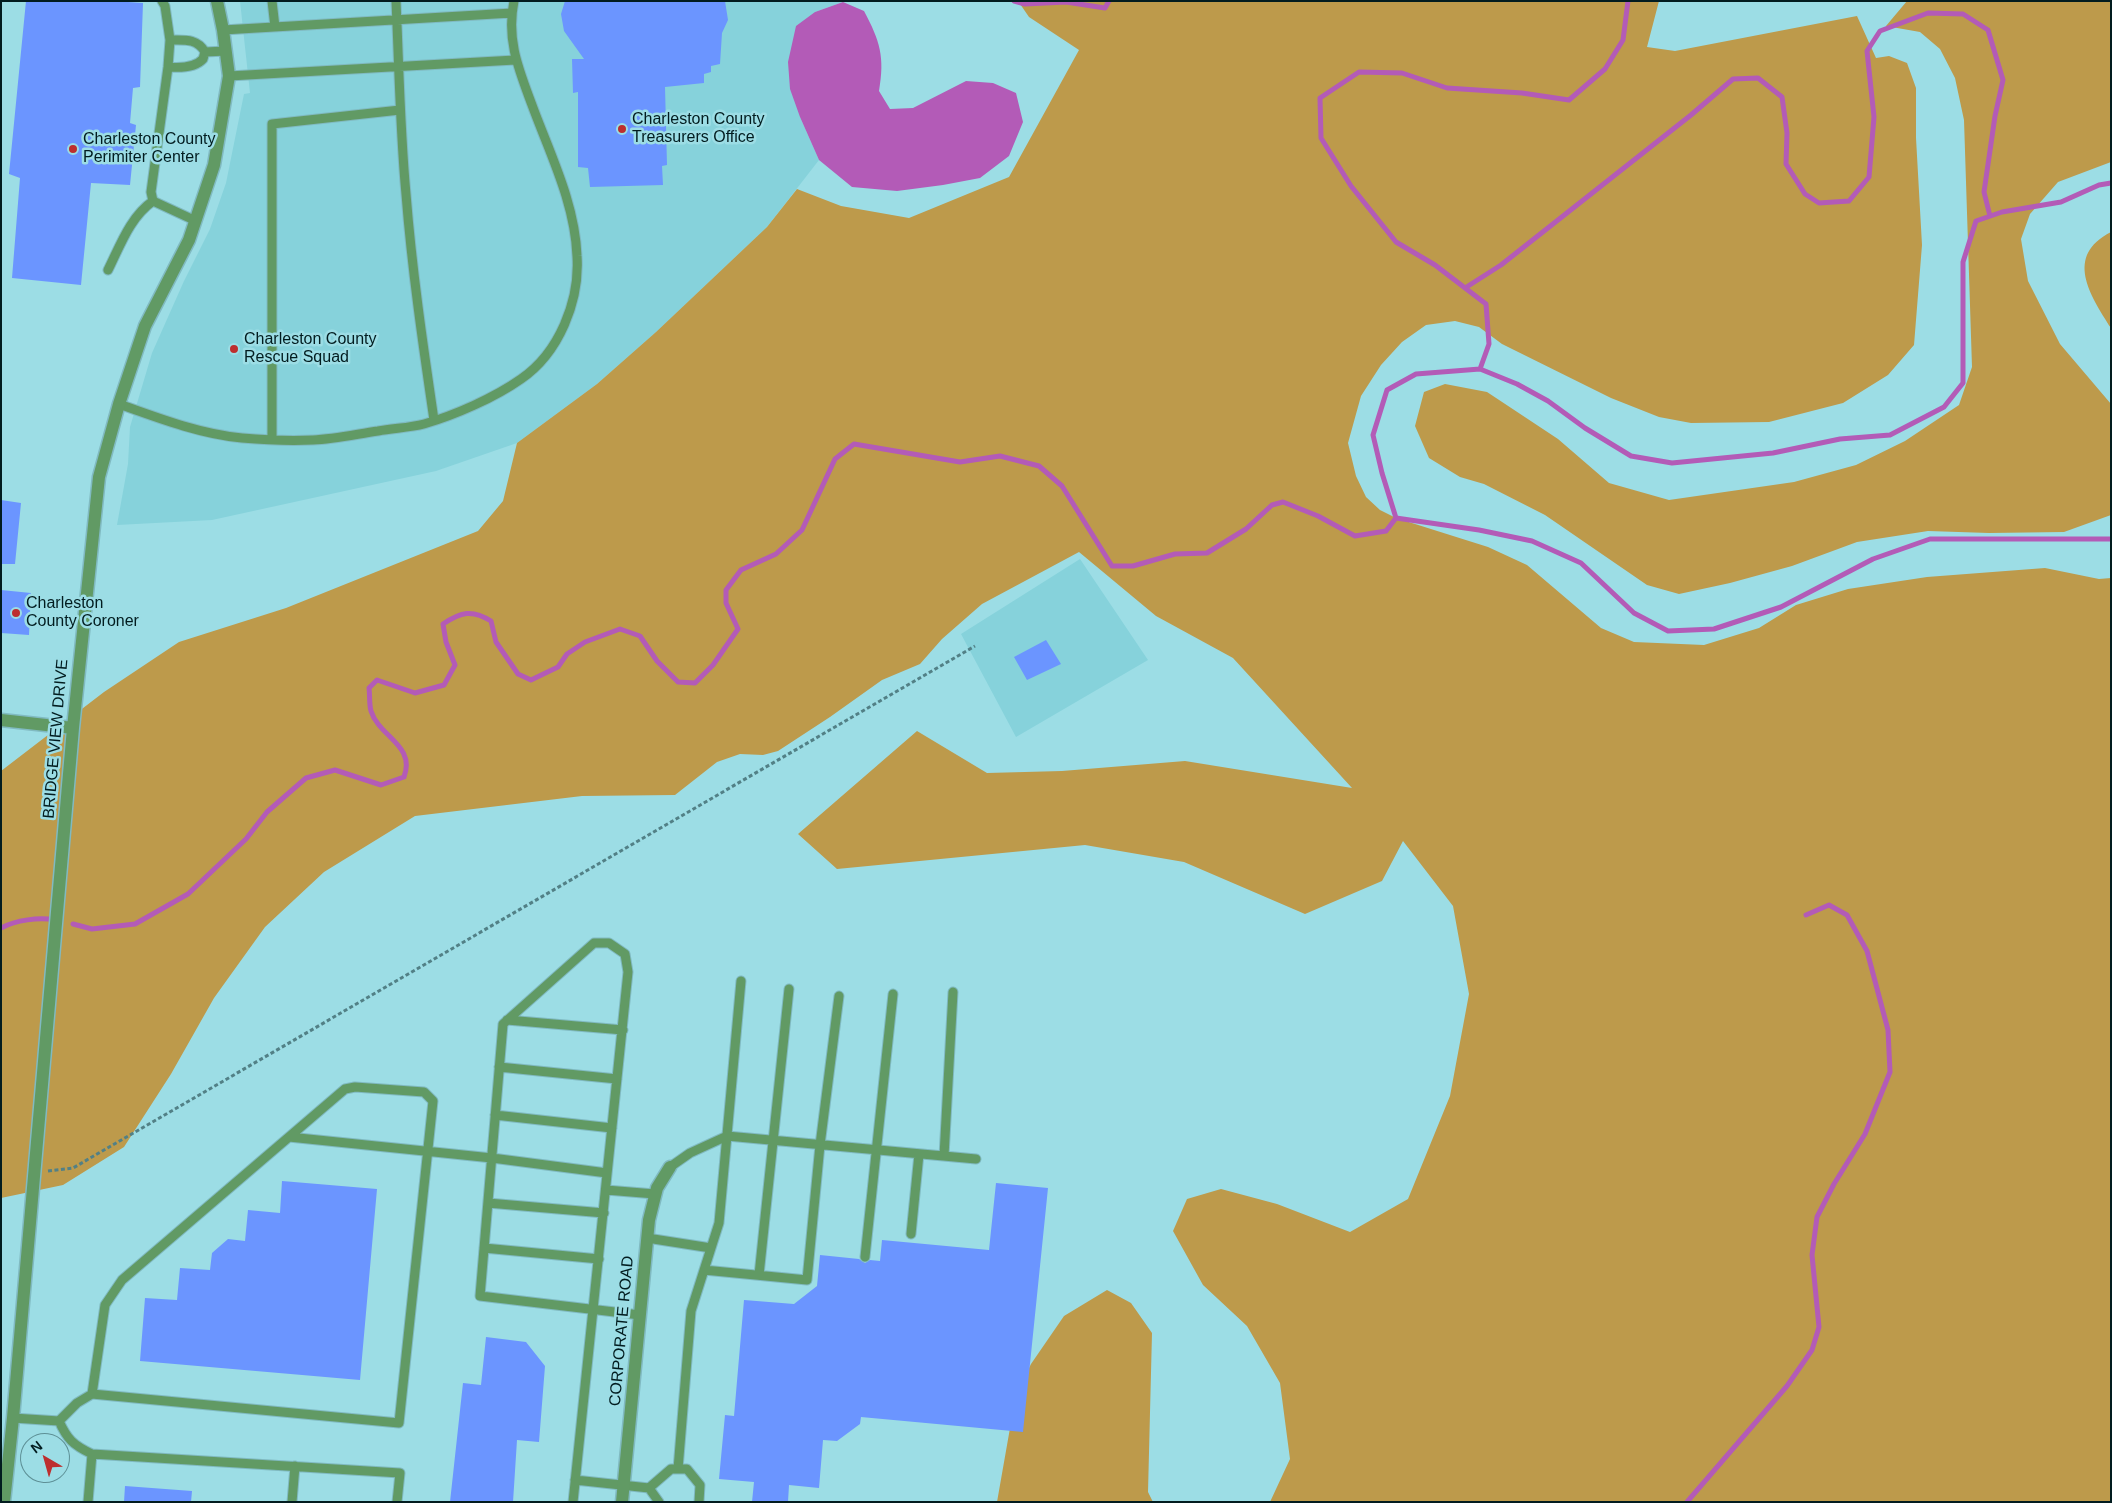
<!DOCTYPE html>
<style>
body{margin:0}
#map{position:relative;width:2112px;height:1503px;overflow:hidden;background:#9cdde5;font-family:Arial,sans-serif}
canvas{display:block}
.frame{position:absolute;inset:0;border:2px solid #021c1f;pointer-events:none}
.north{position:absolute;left:20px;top:1433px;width:50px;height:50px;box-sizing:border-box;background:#9cdde5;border:1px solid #5e9096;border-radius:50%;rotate:322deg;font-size:14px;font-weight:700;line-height:20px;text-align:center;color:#021c1f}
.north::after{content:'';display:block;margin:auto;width:18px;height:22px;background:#bd2e2e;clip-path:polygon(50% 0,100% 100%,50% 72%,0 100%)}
</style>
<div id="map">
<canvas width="2112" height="1503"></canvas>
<div class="frame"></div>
<div class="north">N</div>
</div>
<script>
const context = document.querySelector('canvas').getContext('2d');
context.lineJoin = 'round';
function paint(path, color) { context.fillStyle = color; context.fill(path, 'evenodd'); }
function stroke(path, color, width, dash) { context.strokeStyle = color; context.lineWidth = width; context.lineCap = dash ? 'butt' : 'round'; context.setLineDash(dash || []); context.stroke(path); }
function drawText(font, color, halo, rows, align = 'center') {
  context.font = font + ' Arial,sans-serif'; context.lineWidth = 5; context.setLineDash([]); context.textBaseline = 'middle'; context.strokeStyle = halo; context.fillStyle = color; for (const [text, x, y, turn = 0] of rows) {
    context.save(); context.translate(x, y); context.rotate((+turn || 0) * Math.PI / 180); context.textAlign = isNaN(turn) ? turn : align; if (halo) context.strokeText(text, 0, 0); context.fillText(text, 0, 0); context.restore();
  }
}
paint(new Path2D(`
 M 240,1 L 843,1 L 843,2 L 815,12 L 800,117 L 819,160 L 767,227 L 656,332 L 597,384 L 517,443 L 436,471 L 212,520 L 117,525 L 128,464 L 130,427 L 152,353 L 184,281 L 210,229 L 226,183 L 244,94 L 250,93 Z
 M 1080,559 L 1148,660 L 1016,737 L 961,634 Z`), '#86d2db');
paint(new Path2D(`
 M 1018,1 L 1659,1 L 1647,47 L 1675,51 L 1857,16 L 1876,58 L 1889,56 L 1907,63 L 1916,88 L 1916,138 L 1922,245 L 1914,345 L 1888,375 L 1843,403 L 1769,422 L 1691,423 L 1659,417 L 1611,398 L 1502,344 L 1479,327 L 1455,321 L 1426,325 L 1402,342 L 1381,365 L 1361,396 L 1348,443 L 1356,476 L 1366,497 L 1380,510 L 1396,518 L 1488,547 L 1527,565 L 1601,628 L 1634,642 L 1704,645 L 1759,628 L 1796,605 L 1848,589 L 1927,577 L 2045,568 L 2099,579 L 2111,578 L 2111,1502 L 1270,1502 L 1290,1459 L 1280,1383 L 1247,1326 L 1203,1285 L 1173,1231 L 1187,1199 L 1221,1189 L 1277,1204 L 1350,1232 L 1408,1199 L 1450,1096 L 1469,994 L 1453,906 L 1403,841 L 1382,881 L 1305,914 L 1184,862 L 1085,845 L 837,869 L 798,834 L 917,731 L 987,773 L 1062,771 L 1185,761 L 1352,788 L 1233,658 L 1156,616 L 1079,552 L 982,604 L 942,639 L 920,664 L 882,680 L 830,717 L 778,751 L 763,755 L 740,754 L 717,762 L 675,795 L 582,796 L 415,816 L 324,872 L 265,927 L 214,998 L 171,1074 L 124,1147 L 63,1185 L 1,1198 L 1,771 L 104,692 L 179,642 L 286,608 L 478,531 L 503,501 L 517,443 L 597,384 L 656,332 L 767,227 L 797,189 L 841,206 L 909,218 L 1009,177 L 1079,50 L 1029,17 Z
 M 1907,1 L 2111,1 L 2111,162 L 2058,182 L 2030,214 L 2021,239 L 2028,281 L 2060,344 L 2111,404 L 2111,515 L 2064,532 L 1989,533 L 1928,531 L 1857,542 L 1792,566 L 1730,583 L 1679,594 L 1647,585 L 1545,515 L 1484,484 L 1460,477 L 1429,458 L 1415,426 L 1424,392 L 1445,384 L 1487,392 L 1558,439 L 1609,483 L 1669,500 L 1794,482 L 1856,465 L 1905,441 L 1959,405 L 1972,367 L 1964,120 L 1955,78 L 1940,49 L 1920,32 L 1886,26 Z
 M 2111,232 L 2111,328 C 2090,295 2064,256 2111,232 Z
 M 1107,1290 L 1131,1303 L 1152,1333 L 1148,1492 L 1153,1502 L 997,1502 L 1016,1394 L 1031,1364 L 1064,1316 Z`), '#bd9a4b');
paint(new Path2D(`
 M 843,2 L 864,11 C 880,41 885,57 879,91 L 890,109 L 913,108 L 966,81 L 993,83 L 1016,93 L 1023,122 L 1009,156 L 980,178 L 943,185 L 897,191 L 852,187 L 819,160 L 800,117 L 790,89 L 788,62 L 796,26 L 815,12 Z`), '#b35bb7');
stroke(new Path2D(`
 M 1014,1 L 1025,4 L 1066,2 L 1105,8 L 1109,1
 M 1628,1 L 1623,40 L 1605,69 L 1569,100 L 1522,93 L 1447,88 L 1402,73 L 1359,72 L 1320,98 L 1321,138 L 1351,186 L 1396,242 L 1435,265 L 1486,304 L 1489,344 L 1480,369 L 1416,374 L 1387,390 L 1373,435 L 1382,473 L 1396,518 L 1479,530 L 1532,541 L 1581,563 L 1634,613 L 1668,631 L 1714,629 L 1781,607 L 1873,559 L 1930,539 L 2111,539
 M 1465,288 L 1501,265 L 1691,115 L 1733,79 L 1758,78 L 1782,97 L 1787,133 L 1786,164 L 1805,194 L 1819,203 L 1849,201 L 1869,177 L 1874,117 L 1867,51 L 1880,31 L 1928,13 L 1963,14 L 1988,30 L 2003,80 L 1995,116 L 1984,192 L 1990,216
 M 1480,369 L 1517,384 L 1548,401 L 1585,428 L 1631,456 L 1672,463 L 1773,453 L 1840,439 L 1890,435 L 1944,407 L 1963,383 L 1963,262 L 1976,221 L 2002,212 L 2061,202 L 2099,185 L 2111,183
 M 73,924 L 92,929 L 135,924 L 188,894 L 246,839 L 267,812 L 306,778 L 335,770 L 381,785 L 404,777 C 416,745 379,737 371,711 C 369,704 370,695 369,688 L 377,680 L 415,693 L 444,685 L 455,665 L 446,642 L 443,624 C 461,612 472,609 491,621 L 496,642 L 518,674 L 531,680 L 558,667 L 567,654 L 585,642 L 620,629 L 640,636 L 657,661 L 678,682 L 695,683 L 713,665 L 738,629 L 726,603 L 726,590 L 741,570 L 776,554 L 802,530 L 835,459 L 854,444 L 960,462 L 1000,456 L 1039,466 L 1062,486 L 1112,566 L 1133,566 L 1175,554 L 1207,553 L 1246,529 L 1272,505 L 1283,502 L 1318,516 L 1355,536 L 1386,531 L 1396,518
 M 1,928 C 16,920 39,917 55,920
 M 1687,1502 L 1787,1386 L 1812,1350 L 1819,1327 L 1812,1255 L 1817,1217 L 1834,1184 L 1865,1134 L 1890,1072 L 1888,1030 L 1867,951 L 1847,915 L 1829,905 L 1806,915`), '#b35bb7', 5);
paint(new Path2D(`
 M 26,1 L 113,1 L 143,3 L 140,87 L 133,88 L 130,123 L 136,125 L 130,185 L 91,183 L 81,285 L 12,278 L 20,178 L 9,174 Z
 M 565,1 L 725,1 L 728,20 L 722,33 L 720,64 L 711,66 L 711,72 L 704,74 L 704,83 L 665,87 L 667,165 L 662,166 L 663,185 L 590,187 L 588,168 L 578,167 L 578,92 L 573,93 L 572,59 L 584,59 L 564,31 L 561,14 Z
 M 1,500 L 21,503 L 15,564 L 1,564 Z
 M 1,590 L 31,593 L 29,635 L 1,633 Z
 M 1046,640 L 1061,664 L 1027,680 L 1014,657 Z
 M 282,1181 L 377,1189 L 360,1380 L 140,1361 L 145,1298 L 177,1300 L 180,1268 L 210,1270 L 212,1253 L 228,1239 L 245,1241 L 248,1210 L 280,1213 Z
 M 996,1183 L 1048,1188 L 1023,1432 L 861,1417 L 860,1424 L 837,1441 L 823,1440 L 819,1488 L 789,1485 L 788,1502 L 752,1502 L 754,1482 L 719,1479 L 725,1415 L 734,1416 L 744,1300 L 794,1304 L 817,1286 L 820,1255 L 859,1259 L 865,1263 L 870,1260 L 880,1261 L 882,1240 L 989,1250 Z
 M 486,1337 L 526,1342 L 545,1366 L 539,1442 L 517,1440 L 513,1502 L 450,1502 L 463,1383 L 481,1385 Z
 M 125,1486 L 192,1491 L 191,1502 L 124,1502 Z`), '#6b95ff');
const lane = new Path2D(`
 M 162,1 L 165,6 L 170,40 L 168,67 L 151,192 L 153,201 L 196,221
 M 272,1 L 275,27
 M 396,1 C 399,66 400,130 406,194 C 412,270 423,345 434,420
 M 223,30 L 512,13
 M 205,52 L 226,51
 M 168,67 C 180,68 195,68 203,59 L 205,52 C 197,38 184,40 170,40
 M 229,76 L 515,60
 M 108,270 C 120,246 130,217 153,201
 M 119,404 C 158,418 200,434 242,438 C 265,440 290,441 313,440 C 335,439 357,434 378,431 C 393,428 409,428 424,424 C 455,415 494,398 521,379 C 559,353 580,301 577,256 C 575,203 550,154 532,105 C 519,70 506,40 514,1
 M 272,439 L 272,124 L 400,110
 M 507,1020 L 623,1030
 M 499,1067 L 617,1079
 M 495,1115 L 612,1128
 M 289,1137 L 492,1158 L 607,1173
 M 944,1156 L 953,992
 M 670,1167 L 690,1153 L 727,1136 L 976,1159
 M 606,1190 L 655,1194
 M 488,1203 L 604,1213
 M 911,1234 L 919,1154
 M 647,1238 L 711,1248
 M 484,1248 L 599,1259
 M 865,1257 L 893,994
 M 704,1270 L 807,1280 L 820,1145 L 839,996
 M 759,1275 L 789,989
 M 13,1418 L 59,1421 L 77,1403 L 92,1394 L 399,1423 L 433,1101 L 424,1092 L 355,1087 L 345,1089 L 122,1280 L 105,1305 L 92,1394
 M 59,1421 C 67,1439 73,1445 92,1454 L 88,1502
 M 92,1454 L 400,1473 L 397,1502
 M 678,1469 L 691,1311 L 719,1223 L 741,981
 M 575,1480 L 649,1488 L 659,1502
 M 649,1488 L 671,1469 L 687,1469 L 700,1485 L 699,1502
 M 292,1502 L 295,1466
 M 573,1502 L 628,972 L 625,954 L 609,943 L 594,943 L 503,1024 L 480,1296 L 640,1315`);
const street = new Path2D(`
 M 1,720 L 73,728
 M 4,1502 L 13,1418 L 73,728 L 99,477 L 119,404 L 145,326 L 189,240 L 214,165 L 229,76 L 223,30 L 217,1
 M 622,1502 L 649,1220 L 657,1188 L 670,1167`);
stroke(lane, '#80bac1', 11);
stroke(street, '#80bac1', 15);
stroke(new Path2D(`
 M 48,1171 L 73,1168 L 975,646`), '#528086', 3, [4, 2.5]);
stroke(lane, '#619a64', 9);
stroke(street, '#619a64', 12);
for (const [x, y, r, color] of [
 [622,129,5,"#bd2e2e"],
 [73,149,5,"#bd2e2e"],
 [234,349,5,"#bd2e2e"],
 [16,613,5,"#bd2e2e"]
]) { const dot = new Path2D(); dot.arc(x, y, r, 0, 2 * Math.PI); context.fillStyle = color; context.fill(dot); stroke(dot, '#9cdde5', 2); }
drawText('16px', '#021c1f', '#9cdde5', [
 ["Charleston County",632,120],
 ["Treasurers Office",632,138],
 ["Charleston County",83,140],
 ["Perimiter Center",83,158],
 ["Charleston County",244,340],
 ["Rescue Squad",244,358],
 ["Charleston",26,604],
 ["County Coroner",26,622]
], 'left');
drawText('16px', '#021c1f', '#9cdde5', [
 ["BRIDGE VIEW DRIVE",56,739,-85],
 ["CORPORATE ROAD",622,1331,-85]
]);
</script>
